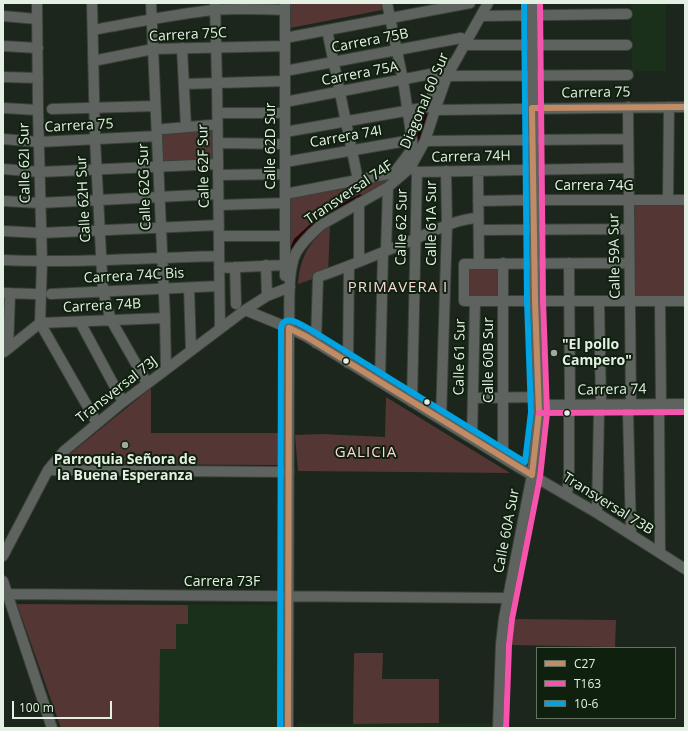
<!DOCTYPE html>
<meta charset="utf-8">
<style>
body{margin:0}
#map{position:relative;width:688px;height:731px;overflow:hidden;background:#1c261c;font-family:"Open Sans",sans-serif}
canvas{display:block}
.frame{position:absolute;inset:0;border:4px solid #e5f0e4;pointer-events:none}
.legend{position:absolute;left:536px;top:647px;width:140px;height:72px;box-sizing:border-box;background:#0f200f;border:1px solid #657364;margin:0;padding:5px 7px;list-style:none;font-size:12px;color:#e5f0e4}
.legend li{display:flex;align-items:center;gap:8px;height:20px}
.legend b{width:20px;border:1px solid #657364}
.scale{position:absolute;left:12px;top:701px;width:100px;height:18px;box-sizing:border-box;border:2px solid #e5f0e4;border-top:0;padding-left:5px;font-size:12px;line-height:14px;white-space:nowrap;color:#e5f0e4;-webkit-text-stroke:3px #0f200f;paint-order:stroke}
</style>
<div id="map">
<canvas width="688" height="731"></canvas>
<div class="frame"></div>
<ul class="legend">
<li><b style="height:5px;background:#c18c65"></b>C27</li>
<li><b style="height:5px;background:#f653ac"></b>T163</li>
<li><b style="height:5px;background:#01a3e3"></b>10-6</li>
</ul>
<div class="scale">100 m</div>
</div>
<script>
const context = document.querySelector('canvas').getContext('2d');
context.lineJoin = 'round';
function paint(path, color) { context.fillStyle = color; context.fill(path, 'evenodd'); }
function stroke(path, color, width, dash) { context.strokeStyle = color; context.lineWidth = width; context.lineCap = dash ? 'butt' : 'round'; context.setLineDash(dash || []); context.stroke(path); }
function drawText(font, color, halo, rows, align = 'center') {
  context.font = font + ' "Open Sans",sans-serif'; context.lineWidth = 4; context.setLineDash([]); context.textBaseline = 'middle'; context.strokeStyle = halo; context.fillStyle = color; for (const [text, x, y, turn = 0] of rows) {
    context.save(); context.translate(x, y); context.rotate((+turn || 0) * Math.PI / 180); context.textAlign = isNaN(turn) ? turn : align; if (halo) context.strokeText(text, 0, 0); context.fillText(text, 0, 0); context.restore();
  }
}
paint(new Path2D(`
 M 631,3 L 666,3 L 666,71 L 632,71 Z
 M 47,604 L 280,605 L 279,728 L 61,728 L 47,688 Z
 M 297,723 L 353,724 L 492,723 L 492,728 L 297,728 Z`), '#1b301b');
paint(new Path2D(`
 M 290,3 L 381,3 L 382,10 L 290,28 Z
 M 430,110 L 416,148 L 411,113 Z
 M 212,129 L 214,160 L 163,164 L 161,132 Z
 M 400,174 L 384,184 L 323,217 L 297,241 L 290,258 L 291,197 Z
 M 633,206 L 685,206 L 685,297 L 634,297 Z
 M 330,225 L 328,274 L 298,284 C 300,257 309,242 330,225 Z
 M 467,266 L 500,267 L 499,298 L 467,297 Z
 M 151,388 L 151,433 L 282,433 L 282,465 L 63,464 L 71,453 Z
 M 386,397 L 510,473 L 298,471 L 295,435 L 321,434 L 385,437 Z
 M 17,604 L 188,605 L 188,624 L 176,624 L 176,649 L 160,649 L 159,728 L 61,728 Z
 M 514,619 L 616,620 L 615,647 L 511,645 Z
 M 354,653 L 383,653 L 382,679 L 439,679 L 439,723 L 353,724 Z`), '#543634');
stroke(new Path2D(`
 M 414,152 L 432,104
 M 292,253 L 297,241 L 323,217 L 360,198`), '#290307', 7);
const minor = new Path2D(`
 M 37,3 L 38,110 L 42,262 L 40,323 L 97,423
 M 92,3 L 95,139 L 103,292 L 111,320 L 147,383
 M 151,3 L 165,318 L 166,369
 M 215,3 L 217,83 L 220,329
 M 285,3 L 285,276
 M 387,3 L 403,80 L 412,140 L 413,162
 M 3,16 L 37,19
 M 481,16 L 627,14
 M 93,30 C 133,23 174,14 214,10 C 238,8 262,9 285,10
 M 327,30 L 358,180
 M 285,38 L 470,3
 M 464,45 L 627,45
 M 3,46 L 38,48
 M 182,48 L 186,127
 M 93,61 L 153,49 L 285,46
 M 285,71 L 461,38
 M 447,76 L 628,75
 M 3,77 L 38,78
 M 184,84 L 285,81
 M 285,102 L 441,72
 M 628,107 L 631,404
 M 3,108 L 38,110
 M 52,109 L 155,106
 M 435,110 L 685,107
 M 218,113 L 285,113
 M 164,129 L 211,125
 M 285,132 L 428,107 L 437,80 L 447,63
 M 3,139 L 39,142 L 157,136
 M 425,141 L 628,139
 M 218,143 L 285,144
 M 285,162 L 412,140
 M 3,169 L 40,172 L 218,164
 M 412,169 L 417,172 L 629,168
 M 478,171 L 479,263
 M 218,175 L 285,174
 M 285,194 L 394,173 L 413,148
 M 668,200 L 669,107
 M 3,201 L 40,203 L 218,194
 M 478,201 L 533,200 L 685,200
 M 219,205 L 285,203
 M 479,230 L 629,229
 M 3,231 L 41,233 L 219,225
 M 219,236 L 285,236
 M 386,251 L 388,187
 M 3,260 C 75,263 147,258 219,256
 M 359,262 L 359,203
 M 569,263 L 570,405
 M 629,263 L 464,264 L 464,301 L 685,301
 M 266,265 L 267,296
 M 235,267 L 236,304
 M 219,268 L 285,265
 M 189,288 L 191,350
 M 3,293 L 35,294
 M 51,294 L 219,286
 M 599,301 L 601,404
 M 660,301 L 661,404
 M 245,310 L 289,328 L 307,337 L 518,467 L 597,513 L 685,569
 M 80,322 L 123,402
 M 40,323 L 165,318
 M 316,343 L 318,277 C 351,266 383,252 415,239 C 436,230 456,219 478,218
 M 8,349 L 10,293
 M 4,352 L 40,323
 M 348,363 L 349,266
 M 380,382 L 383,252
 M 473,398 L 539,397
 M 412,402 L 417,172
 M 539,405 L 685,404
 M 659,410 L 660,553
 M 628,411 L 631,534
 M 441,419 L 447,225 L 446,171
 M 472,438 L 475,301
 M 503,457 L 503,263
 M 48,470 L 289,472
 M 567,495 L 569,475 L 569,411
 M 597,513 L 599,411
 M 3,556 L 48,470 L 64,451 L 123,402 L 245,310 L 267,296 L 290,287
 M 3,581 L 52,728
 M 7,594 L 508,598
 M 288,728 L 289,328 C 290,307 287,271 296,253 C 302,242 312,233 321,225 L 388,187 L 410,168 L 425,141 L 435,110 L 447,76 L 488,3
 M 498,728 L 501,644 L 504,618 L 532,475 L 539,412 L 535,301 L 532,3`);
stroke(minor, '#394139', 12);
stroke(minor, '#5f635f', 10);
stroke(new Path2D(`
 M 532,108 L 685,107
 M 532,108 L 535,301 L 539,412 L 532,475
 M 289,328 L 307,337 L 532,475
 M 288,728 L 289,328`), '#c18c65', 6);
stroke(new Path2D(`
 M 539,413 L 685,412
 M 506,728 L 509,645 L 512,619 L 540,477 L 547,413 L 543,301 L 540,3`), '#f653ac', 6);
stroke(new Path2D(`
 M 280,728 L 281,328 C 284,312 303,326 311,330 L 525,462 L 531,412 L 527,301 L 524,3`), '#01a3e3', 6);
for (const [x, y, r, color] of [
 [554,353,4,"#9fa99e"],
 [346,361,3.5,"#e5f0e4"],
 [427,402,3.5,"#e5f0e4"],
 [567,413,3.5,"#e5f0e4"],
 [125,445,4,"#9fa99e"]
]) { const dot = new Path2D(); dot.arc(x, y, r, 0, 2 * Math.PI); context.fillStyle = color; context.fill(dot); stroke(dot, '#0f200f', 1.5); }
drawText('14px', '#e5f0e4', '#0f200f', [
 ["Carrera 75C",188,35,-3],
 ["Carrera 75B",370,41,-11],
 ["Carrera 75A",360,74,-11],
 ["Carrera 75",596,93,-1],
 ["Diagonal 60 Sur",425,101,-67],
 ["Carrera 75",79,126,-3],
 ["Carrera 74I",346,137,-10],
 ["Calle 62D Sur",271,146,-90],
 ["Carrera 74H",471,157,-1],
 ["Calle 62I Sur",25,163,-91],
 ["Calle 62F Sur",204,166,-91],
 ["Carrera 74G",594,186],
 ["Calle 62G Sur",145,187,-92],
 ["Transversal 74F",349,193,-34],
 ["Calle 62H Sur",84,199,-93],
 ["Calle 61A Sur",432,223,-90],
 ["Calle 62 Sur",402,227,-89],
 ["Calle 59A Sur",615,256,-91],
 ["Carrera 74C Bis",134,276,-3],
 ["Carrera 74B",102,306,-3],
 ["Calle 61 Sur",460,357,-89],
 ["Calle 60B Sur",489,360,-90],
 ["Transversal 73J",117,390,-38],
 ["Carrera 74",612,390,-1],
 ["Transversal 73B",608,504,32],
 ["Calle 60A Sur",507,531,-79],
 ["Carrera 73F",222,582]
]);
drawText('bold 14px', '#e5f0e4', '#0f200f', [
 ["\"El pollo",562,345],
 ["Campero\"",562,361],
 ["Parroquia Señora de",125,460,"center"],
 ["la Buena Esperanza",125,476,"center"]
], 'left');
context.letterSpacing = '1px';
drawText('15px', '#fbd7d6', '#0f200f', [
 ["PRIMAVERA I",398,288],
 ["GALICIA",366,453]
]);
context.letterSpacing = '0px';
</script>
